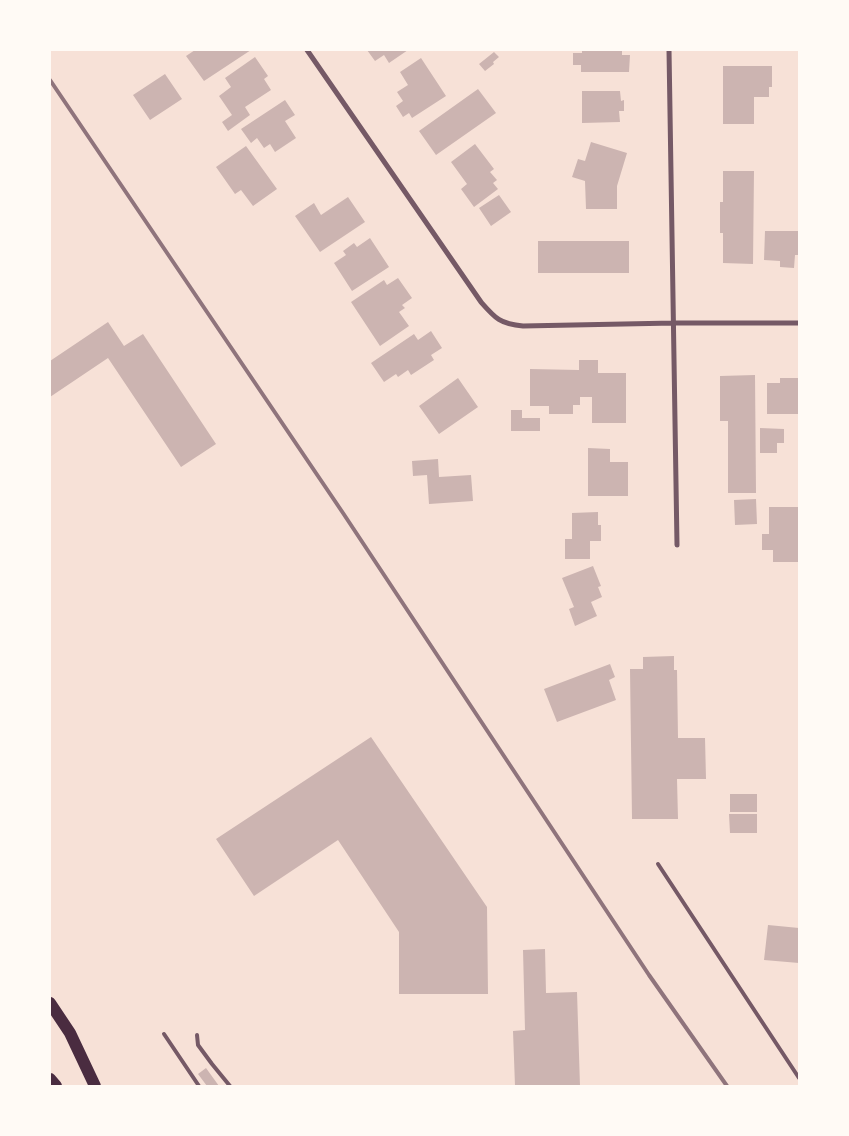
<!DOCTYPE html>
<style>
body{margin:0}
#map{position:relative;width:849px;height:1136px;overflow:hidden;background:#f7e1d7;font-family:"Roboto Serif",serif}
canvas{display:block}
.frame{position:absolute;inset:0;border:51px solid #fffaf5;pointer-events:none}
</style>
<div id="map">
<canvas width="849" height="1136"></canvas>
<div class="frame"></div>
</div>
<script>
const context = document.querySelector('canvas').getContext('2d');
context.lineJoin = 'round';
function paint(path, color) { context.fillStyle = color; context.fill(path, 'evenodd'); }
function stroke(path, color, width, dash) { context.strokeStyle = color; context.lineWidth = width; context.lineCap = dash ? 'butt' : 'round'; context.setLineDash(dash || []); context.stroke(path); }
paint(new Path2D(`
 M 195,50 L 251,50 L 204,81 L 186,56 Z
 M 367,50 L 408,50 L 389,63 L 384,55 L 375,61 Z
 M 582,50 L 622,50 L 622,55 L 630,55 L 629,72 L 581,72 L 581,65 L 573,65 L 573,53 L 582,53 Z
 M 494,52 L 499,57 L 493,62 L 494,64 L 485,71 L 479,64 Z
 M 255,57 L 268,76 L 264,79 L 271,90 L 245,107 L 250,115 L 228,131 L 222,122 L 232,115 L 219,96 L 231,87 L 225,78 Z
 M 421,58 L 446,96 L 412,118 L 409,113 L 403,117 L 396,106 L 403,101 L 397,92 L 408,85 L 400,72 Z
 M 723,66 L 772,66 L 772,87 L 769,87 L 769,97 L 754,97 L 754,124 L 723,124 Z
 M 165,74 L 182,99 L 150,120 L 133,95 Z
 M 478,89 L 496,113 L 436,155 L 419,131 Z
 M 582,91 L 620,91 L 621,101 L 624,100 L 624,111 L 619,111 L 620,122 L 582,123 Z
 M 285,100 L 295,115 L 285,121 L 296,138 L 275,152 L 270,144 L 264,148 L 257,138 L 251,143 L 241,129 Z
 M 591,142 L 627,153 L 617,186 L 617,209 L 586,209 L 585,181 L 572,177 L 578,159 L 585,161 Z
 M 475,144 L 494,169 L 490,172 L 497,180 L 493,183 L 498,189 L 474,207 L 461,189 L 467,184 L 451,162 Z
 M 246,146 L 277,189 L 253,206 L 241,190 L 235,194 L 216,167 Z
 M 723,171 L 754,171 L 753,264 L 723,263 L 723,233 L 720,233 L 720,202 L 723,202 Z
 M 499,195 L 511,212 L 491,226 L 479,208 Z
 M 348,197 L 365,222 L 320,252 L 295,216 L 314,203 L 321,215 Z
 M 765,231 L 799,231 L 799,255 L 795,255 L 794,268 L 780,267 L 780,261 L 764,260 Z
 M 370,238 L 389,267 L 352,291 L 334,263 L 346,255 L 343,251 L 354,243 L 357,247 Z
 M 538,241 L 629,241 L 629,273 L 538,273 Z
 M 398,278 L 412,298 L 402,305 L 405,308 L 399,312 L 409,326 L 380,346 L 351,302 L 384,280 L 387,285 Z
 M 108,322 L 124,346 L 143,334 L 216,444 L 181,467 L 108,358 L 50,397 L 50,361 Z
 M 431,331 L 442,348 L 431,355 L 434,360 L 411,375 L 408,370 L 398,377 L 396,374 L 384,382 L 371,363 L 414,334 L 418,340 Z
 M 579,360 L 598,360 L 598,373 L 626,373 L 626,423 L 592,423 L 592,397 L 580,397 L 580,405 L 573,405 L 573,414 L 549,414 L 549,406 L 530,406 L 530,369 L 579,370 Z
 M 755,375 L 756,493 L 728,493 L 728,421 L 720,421 L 720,376 Z
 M 458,378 L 478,407 L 439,434 L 419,406 Z
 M 780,378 L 799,378 L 799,414 L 767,414 L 767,383 L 780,383 Z
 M 511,410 L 522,410 L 522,418 L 540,418 L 540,431 L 511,431 Z
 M 760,428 L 784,429 L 784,443 L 777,443 L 777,453 L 760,453 Z
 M 588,448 L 610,449 L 610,462 L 628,462 L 628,496 L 588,496 Z
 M 438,459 L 439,477 L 471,475 L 473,501 L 429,504 L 427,475 L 413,476 L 412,461 Z
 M 756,499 L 757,524 L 735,525 L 734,500 Z
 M 769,507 L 799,507 L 799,562 L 773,562 L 773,550 L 762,550 L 762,534 L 769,534 Z
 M 598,512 L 598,525 L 601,525 L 601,541 L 590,541 L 590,559 L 565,559 L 565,539 L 572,539 L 572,513 Z
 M 593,566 L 601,586 L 598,587 L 602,597 L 591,602 L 597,616 L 575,626 L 569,609 L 574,607 L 562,578 Z
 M 674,656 L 674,670 L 677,670 L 678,738 L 705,738 L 706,779 L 677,779 L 678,819 L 632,819 L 630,669 L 643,669 L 643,657 Z
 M 610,664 L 615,677 L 609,680 L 616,700 L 557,722 L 544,689 Z
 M 371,737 L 487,907 L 488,994 L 399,994 L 399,932 L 338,840 L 254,896 L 216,839 Z
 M 730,794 L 757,794 L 757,812 L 730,812 Z
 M 729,814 L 757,814 L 757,833 L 730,833 Z
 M 768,925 L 799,928 L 799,963 L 764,960 Z
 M 545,949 L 546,993 L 577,992 L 580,1086 L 515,1086 L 513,1031 L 525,1030 L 523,950 Z
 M 206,1068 L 219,1086 L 207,1086 L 198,1074 Z`), '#ccb4b1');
stroke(new Path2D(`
 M 658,864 L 799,1078
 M 164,1034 L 199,1086
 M 197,1035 L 198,1045 L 212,1064 L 230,1086`), '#755966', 4);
stroke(new Path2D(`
 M 307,50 L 481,302 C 495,318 500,324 523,326 L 674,323 L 799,323
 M 669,50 L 677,545`), '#755966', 5);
stroke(new Path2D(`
 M 50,1003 L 70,1033 L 95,1086
 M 50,1079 L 56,1086`), '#4a2c40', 12);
stroke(new Path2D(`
 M 50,80 L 343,513 L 649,975 L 727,1086`), '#8f747c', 4);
</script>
